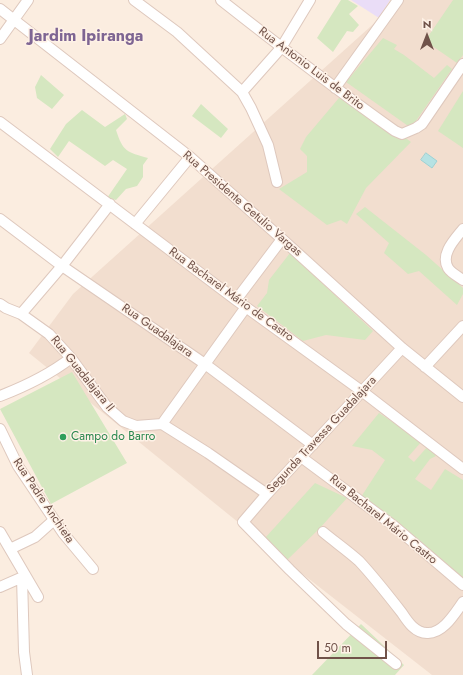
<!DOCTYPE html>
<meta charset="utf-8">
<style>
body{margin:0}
#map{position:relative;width:463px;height:675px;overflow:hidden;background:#fbede0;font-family:Jost,sans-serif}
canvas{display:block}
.north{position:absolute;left:407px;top:16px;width:40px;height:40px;-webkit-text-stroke:3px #fef1e6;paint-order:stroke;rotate:0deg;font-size:11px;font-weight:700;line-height:16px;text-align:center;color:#705249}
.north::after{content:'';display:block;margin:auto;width:14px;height:18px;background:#705249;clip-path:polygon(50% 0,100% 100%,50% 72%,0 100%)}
.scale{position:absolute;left:317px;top:641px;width:70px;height:18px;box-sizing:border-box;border:2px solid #705249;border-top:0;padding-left:5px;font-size:12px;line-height:14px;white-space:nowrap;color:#705249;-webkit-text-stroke:3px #fef1e6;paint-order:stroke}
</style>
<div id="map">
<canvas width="463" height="675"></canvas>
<div class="north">N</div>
<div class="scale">50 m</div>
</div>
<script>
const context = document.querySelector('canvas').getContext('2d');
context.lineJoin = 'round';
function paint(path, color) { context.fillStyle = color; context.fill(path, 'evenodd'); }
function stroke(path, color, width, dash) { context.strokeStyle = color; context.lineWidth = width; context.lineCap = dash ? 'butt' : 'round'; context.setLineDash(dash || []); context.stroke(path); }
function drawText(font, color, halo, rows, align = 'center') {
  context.font = font + ' Jost,sans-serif'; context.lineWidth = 3; context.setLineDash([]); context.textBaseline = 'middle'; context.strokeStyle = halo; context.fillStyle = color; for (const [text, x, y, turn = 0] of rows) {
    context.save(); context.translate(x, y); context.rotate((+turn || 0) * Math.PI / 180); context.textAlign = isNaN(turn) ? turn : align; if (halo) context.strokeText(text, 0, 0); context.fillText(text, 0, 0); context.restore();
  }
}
paint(new Path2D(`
 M 400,0 L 457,0 L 463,4 L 463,675 L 432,675 L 286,561 L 29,353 L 73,294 Z`), '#f2decf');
paint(new Path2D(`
 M 351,0 L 390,0 L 379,18 Z`), '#eaddf7');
paint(new Path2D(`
 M 341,0 L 348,0 L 358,6 L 349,14 L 359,25 L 353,32 L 347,31 L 333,52 L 317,38 Z
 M 453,0 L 463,0 L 463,55 L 457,63 L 425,41 Z
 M 383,38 L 397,45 L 394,49 L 404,55 L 434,78 L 447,65 L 452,69 L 411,128 L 346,82 Z
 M 41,75 L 64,95 L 52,109 L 37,98 L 35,87 Z
 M 463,91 L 463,148 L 438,131 Z
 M 344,92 L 411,142 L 366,188 L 347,224 L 341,220 L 327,225 L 279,189 L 307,172 L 307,156 L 300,149 L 306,137 Z
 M 201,104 L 228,129 L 221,138 L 192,116 Z
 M 82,110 L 105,127 L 125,114 L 127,119 L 116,130 C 123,152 127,152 148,158 L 143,165 L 143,177 L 137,186 L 126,189 L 116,200 L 107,198 L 127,169 L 113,160 L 105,166 L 69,141 L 58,157 L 50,149 L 66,124 Z
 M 365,207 L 426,255 L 463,288 L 463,294 L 457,305 L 419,271 L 408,274 L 384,253 L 389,243 L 356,214 Z
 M 290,253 L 373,331 L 365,340 L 326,335 L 303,341 L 257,306 L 267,293 L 269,280 Z
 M 72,372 L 127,463 L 51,504 L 0,409 Z
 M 379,413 L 422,441 L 408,457 L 414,462 L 428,446 L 436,456 L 430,459 L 415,479 L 431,490 L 445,469 L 463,480 L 463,581 L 361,497 L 385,460 L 372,450 L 352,446 Z
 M 315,483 L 347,498 L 319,529 L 286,561 L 265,538 Z
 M 361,624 L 404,665 L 395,675 L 312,675 Z`), '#d5e7c0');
const water = new Path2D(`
 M 426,153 L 437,161 L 432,168 L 421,160 Z`);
paint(water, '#b6e2e3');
stroke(water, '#9dd2d4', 1);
const minor = new Path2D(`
 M 134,0 L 177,32 L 242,92 L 251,108 L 268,145 L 277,182
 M 221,0 C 278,45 336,89 395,131 L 402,134 L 416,128 L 422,124 L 463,64
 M 0,9 L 190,157 L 282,239 L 402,348 L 463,397
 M 0,39 L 28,0
 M 335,88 L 398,0
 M 242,92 L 281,48 L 310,0
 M 0,122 L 236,300 L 363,392 L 463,469
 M 0,219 L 62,266 L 205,364 L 313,445
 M 135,224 L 190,157
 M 463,229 C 455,239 440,254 448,268 C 451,273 459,277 463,280
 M 236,300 L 282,239
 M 0,304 L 6,308 L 21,314 L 49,334 L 71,358 L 107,407 L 123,421 L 136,426 L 162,424 L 208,453 L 267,494
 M 21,314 L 62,266 L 110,204
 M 425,367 L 463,326
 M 0,396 C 26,386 49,375 71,358
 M 162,424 L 246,307
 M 0,429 L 18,466 L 63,533 L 93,569
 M 301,457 L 394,526 L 463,585
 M 0,532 L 38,597
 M 323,532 C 335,542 348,551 359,561 C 374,577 388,595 402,613 C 408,622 415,633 427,633 C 443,634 455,613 463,602
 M 10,549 L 35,537 L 54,520
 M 22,577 L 24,652 L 27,675
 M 0,587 L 25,576
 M 396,664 L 346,624 L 290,570 L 243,522 L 267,494 L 402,348`);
stroke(minor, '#dec8bd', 12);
stroke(minor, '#fff', 10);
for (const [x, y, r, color] of [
 [63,437,4,"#2e9e5b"]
]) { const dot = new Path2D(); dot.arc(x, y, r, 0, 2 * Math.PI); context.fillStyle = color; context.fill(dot); stroke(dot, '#fef1e6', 1.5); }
drawText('12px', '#705249', '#fef1e6', [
 ["Rua Antonio Luis de Brito",311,69,37],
 ["Rua Presidente Getulio Vargas",242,204,41],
 ["Rua Bacharel Mário de Castro",231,295,36],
 ["Rua Guadalajara",157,331,35],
 ["Rua Guadalajara II",82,374,51],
 ["Segunda Travessa Guadalajara",322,435,-47],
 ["Rua Padre Anchieta",43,501,56],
 ["Rua Bacharel Mário Castro",383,520,39]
]);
drawText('12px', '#27864d', '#fef1e6', [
 ["Campo do Barro",71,437]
], 'left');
drawText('bold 16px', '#7e6593', '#fef1e6', [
 ["Jardim Ipiranga",86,37]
]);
</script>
